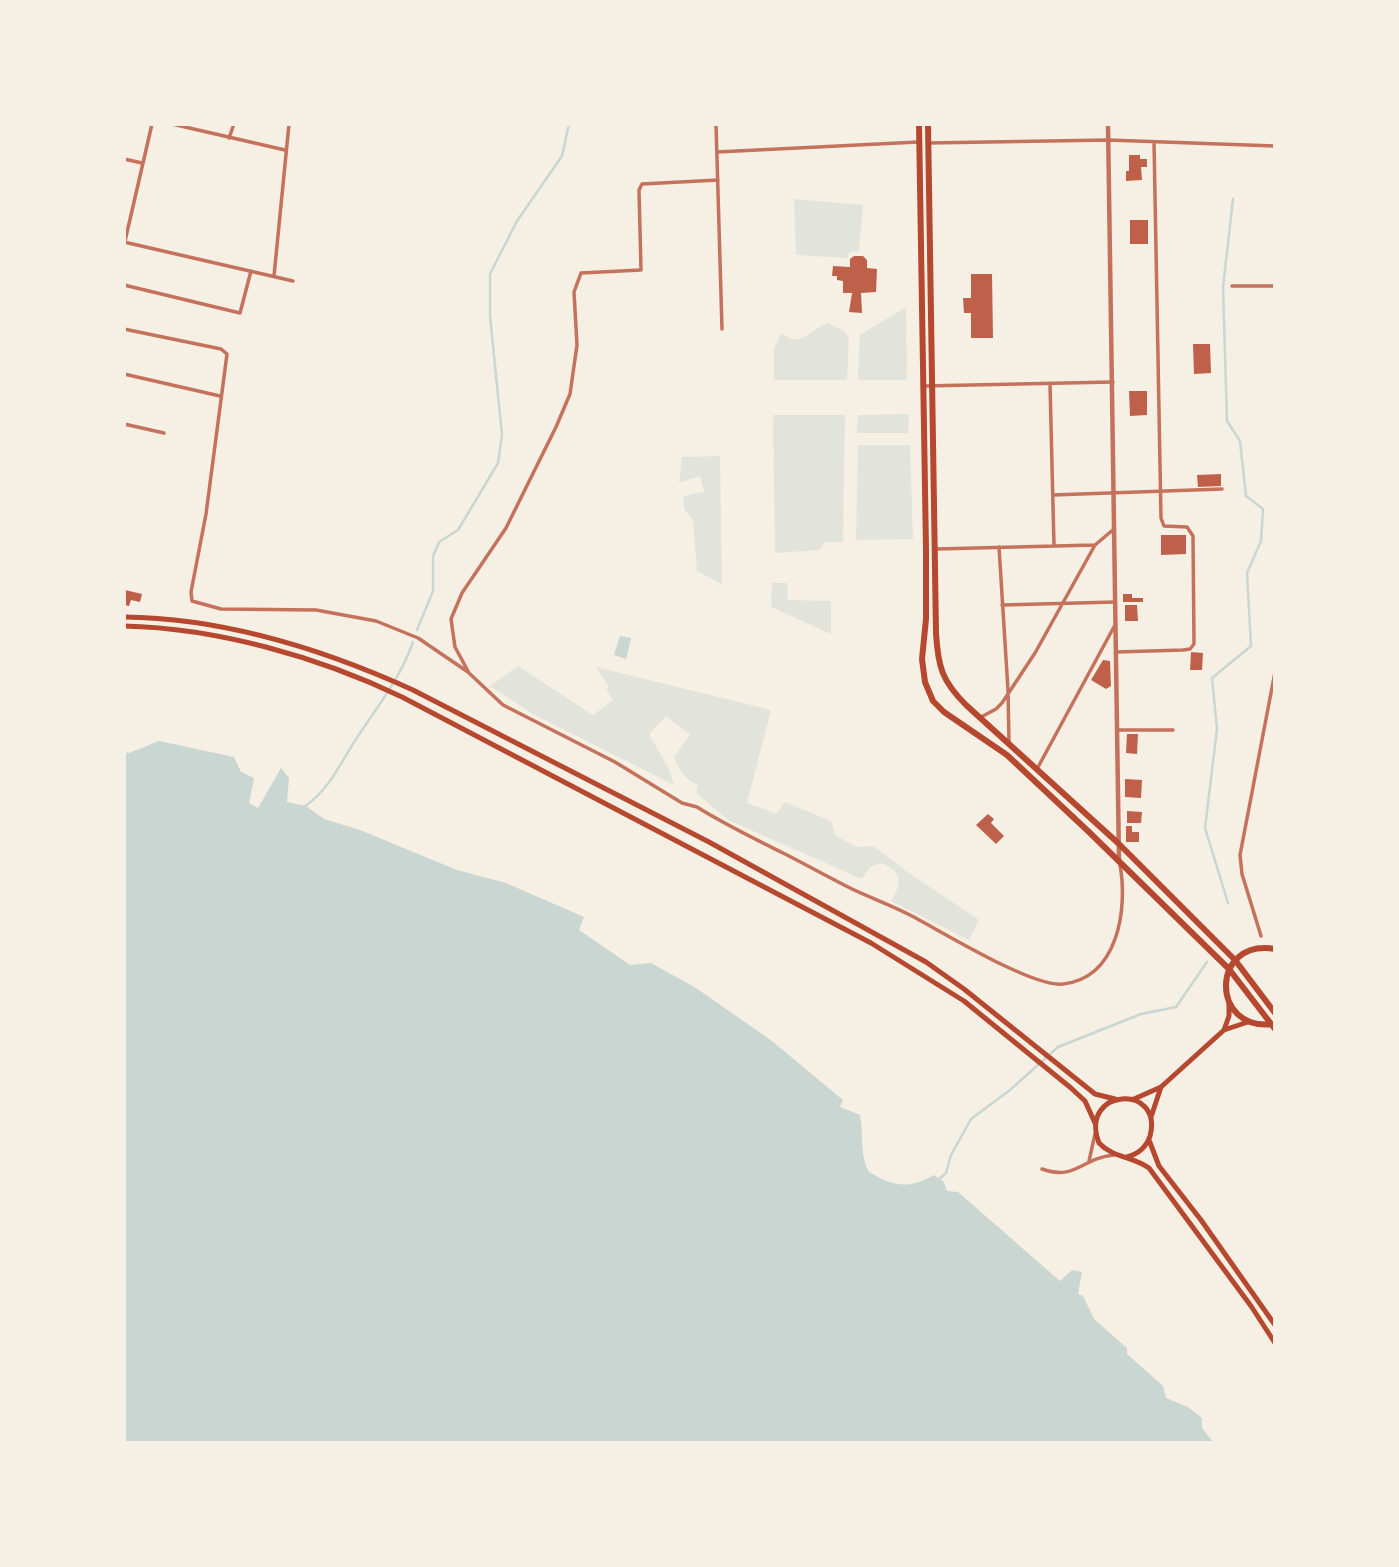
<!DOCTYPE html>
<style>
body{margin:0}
#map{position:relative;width:1399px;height:1567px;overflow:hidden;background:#f6efe4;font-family:"Sofia Sans Condensed",sans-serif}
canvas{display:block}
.frame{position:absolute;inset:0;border:126px solid #f6efe4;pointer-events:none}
</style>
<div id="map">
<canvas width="1399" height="1567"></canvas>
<div class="frame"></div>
</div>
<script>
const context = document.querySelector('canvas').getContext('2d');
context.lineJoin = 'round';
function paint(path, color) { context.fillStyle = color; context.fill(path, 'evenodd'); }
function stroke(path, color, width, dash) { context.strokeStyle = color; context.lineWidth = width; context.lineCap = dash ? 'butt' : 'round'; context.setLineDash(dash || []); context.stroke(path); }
paint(new Path2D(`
 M 794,199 L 863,205 L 859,251 L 850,252 L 847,258 L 796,255 Z
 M 906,307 L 907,380 L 858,380 L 860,335 Z
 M 828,323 L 845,332 L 849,338 L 847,380 L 774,380 L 774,348 L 782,333 C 801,350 811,328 828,323 Z
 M 909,414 L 908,433 L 857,433 L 858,415 Z
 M 773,415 L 845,415 L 843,542 L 824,542 L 820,550 L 775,553 Z
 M 858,445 L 910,445 L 913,539 L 856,540 Z
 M 720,456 L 722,584 L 697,571 L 693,520 L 684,509 L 683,496 L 704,492 L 700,476 L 679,483 L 682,457 Z
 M 772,583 L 787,583 L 788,600 L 831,601 L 831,634 L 771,607 Z
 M 518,666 L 593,715 L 613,700 L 606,690 L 609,687 L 596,667 L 771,710 L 747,803 L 776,814 L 785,802 L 831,821 L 836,836 L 857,847 L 874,846 L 906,871 L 979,920 L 969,940 L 891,901 C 903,882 902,872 881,863 L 870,867 L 862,879 L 728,820 L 696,793 L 698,785 C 684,779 680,771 674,757 L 690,735 L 666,716 L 649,734 L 669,769 L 674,785 L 531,713 L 490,686 Z`), '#e2e4dc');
paint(new Path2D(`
 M 620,636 L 631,638 L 626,659 L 614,655 Z
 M 159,741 L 234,757 L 241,772 L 254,778 L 249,803 L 258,808 L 281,768 L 289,778 L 287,802 L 306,806 L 324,819 L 360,830 L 457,870 L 506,883 L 584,917 L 579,930 L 630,965 L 651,963 L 696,988 L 772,1041 L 843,1100 L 840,1107 L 860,1115 C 864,1135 859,1153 869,1172 C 893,1186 908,1190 934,1175 L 944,1182 L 947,1191 L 958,1192 L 1060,1281 L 1072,1270 L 1082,1272 L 1078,1294 L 1083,1296 L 1094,1319 L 1127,1348 L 1127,1354 L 1163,1386 L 1166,1398 L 1188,1407 L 1202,1418 L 1202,1428 L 1214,1443 L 124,1443 L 124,752 L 129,753 Z`), '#c9d6d2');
stroke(new Path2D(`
 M 417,630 L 433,591 L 433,556 L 439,542 L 458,530 L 498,463 L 502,435 L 490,316 L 490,274 L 517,221 L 562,156 L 569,124
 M 304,807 C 329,790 340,764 356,739 C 377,707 400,679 413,642
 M 1228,903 L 1205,828 L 1217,729 L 1212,678 L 1251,646 L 1247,573 L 1261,541 L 1263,509 L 1246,496 L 1240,441 L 1227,421 L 1223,287 L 1233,199
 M 937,1181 L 946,1173 L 951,1155 L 971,1119 L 1010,1090 L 1058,1047 L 1141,1014 L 1176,1007 L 1207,962`), '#c9d6d2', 2.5);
paint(new Path2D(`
 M 1129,155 L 1140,155 L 1140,159 L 1147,159 L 1147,167 L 1141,167 L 1142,180 L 1126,181 L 1126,171 L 1129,171 Z
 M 1130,220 L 1148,220 L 1148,244 L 1130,244 Z
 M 854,256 L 863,256 L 867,260 L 867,268 L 877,269 L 876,292 L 861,293 L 862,313 L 849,312 L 852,293 L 843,293 L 843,281 L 837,280 L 837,276 L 832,276 L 833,266 L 850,267 L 850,259 Z
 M 971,274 L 992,274 L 993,338 L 971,338 L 971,313 L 964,313 L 963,298 L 971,298 Z
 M 1193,344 L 1210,344 L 1211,373 L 1194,374 Z
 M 1129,391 L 1147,391 L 1147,415 L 1130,416 Z
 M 1221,474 L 1221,486 L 1198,487 L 1197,475 Z
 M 1161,535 L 1186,535 L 1186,554 L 1161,555 Z
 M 125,590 L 142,594 L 140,602 L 131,600 L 129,606 L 124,605 Z
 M 1123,594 L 1132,594 L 1132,598 L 1143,598 L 1143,602 L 1123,602 Z
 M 1125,605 L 1137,605 L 1138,621 L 1125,621 Z
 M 1191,652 L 1203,653 L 1202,670 L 1190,670 Z
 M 1103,660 L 1110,661 L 1111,686 L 1106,689 L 1091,680 Z
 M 1127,734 L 1138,734 L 1137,754 L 1126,753 Z
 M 1125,779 L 1142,780 L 1141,798 L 1125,797 Z
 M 1127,811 L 1142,812 L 1141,823 L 1127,823 Z
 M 988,814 L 994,819 L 991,823 L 1004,836 L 996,844 L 976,825 Z
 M 1126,826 L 1132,826 L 1132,832 L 1139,832 L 1139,842 L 1126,842 Z`), '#bf614a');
stroke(new Path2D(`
 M 172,124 L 285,150
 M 716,124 L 722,329
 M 229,138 L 234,124
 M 928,143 L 1108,140 L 1275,146
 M 717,152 L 918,142
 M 124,159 L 142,163
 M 718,180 L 642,184 L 639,190 L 641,270 L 581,273 L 574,292 L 577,345 L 570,394 L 556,427 L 506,528 L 462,593 L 451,619 L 455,647 L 469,673 L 503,705 L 615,762 L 682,803 L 697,807 C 724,824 753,838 781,852 C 805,864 828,877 852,889 C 871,898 891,905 910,915 C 941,931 1033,988 1063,984 C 1118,978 1128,909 1120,865
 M 125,241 L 152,124
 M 124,242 L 293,281
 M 274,276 L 289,124
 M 124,285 L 240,313 L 251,271
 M 1232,286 L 1275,286
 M 124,329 L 221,349 L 227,354 L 206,514 L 191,592 L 192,601 L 221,609 L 316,610 L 376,621 L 418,638 L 468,672
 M 124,374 L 220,396
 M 1050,384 L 1054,546
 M 924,386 L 1113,382
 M 124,424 L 164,433
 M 1053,495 L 1222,489
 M 999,547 L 1008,690 L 1009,743
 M 936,549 L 1095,545
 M 1002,605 L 1115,602
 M 1116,652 L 1183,650 L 1190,649 L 1194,644 L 1193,536 L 1187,527 L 1164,526 L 1161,518 L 1154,142
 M 981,717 L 996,709 L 1002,703 L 1035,653 L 1095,545 L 1114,529
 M 1119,730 L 1173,730
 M 1037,769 L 1115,625
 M 1261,936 L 1242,874 L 1240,855 L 1275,672
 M 1089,1161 L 1095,1134
 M 1042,1169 C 1076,1181 1081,1158 1114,1155`), '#c5725c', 3.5);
stroke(new Path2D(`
 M 1108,124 L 1119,861`), '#c5725c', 4.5);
stroke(new Path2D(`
 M 124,617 C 224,618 323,649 413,690 L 709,842 L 926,962 L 964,989 L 1095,1094 L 1115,1099
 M 124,626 C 217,628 319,657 402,697 L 871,943 L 964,1001 L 1071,1088 L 1085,1101 L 1095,1123
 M 1224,1030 L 1229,1016 L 1229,1004
 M 1134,1099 L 1161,1087 L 1224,1030 L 1248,1022
 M 1151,1117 L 1161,1087
 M 1149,1140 L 1159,1166 L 1201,1220 L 1275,1325
 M 1127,1157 C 1138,1154 1146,1148 1150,1136 C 1164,1083 1078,1088 1099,1143 C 1113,1158 1132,1156 1149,1168 L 1251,1306 L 1275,1343`), '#b5482f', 5);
stroke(new Path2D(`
 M 919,124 L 926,549 L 926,619 L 922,659 L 925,682 L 933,701 L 944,712 L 1007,755 L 1089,832 L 1229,969 L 1275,1029
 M 928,124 L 936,633 C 938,667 942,681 966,705 L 1118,843 L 1235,960 L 1275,1013
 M 1273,1024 C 1210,1032 1210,938 1275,949`), '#b5482f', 6);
</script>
